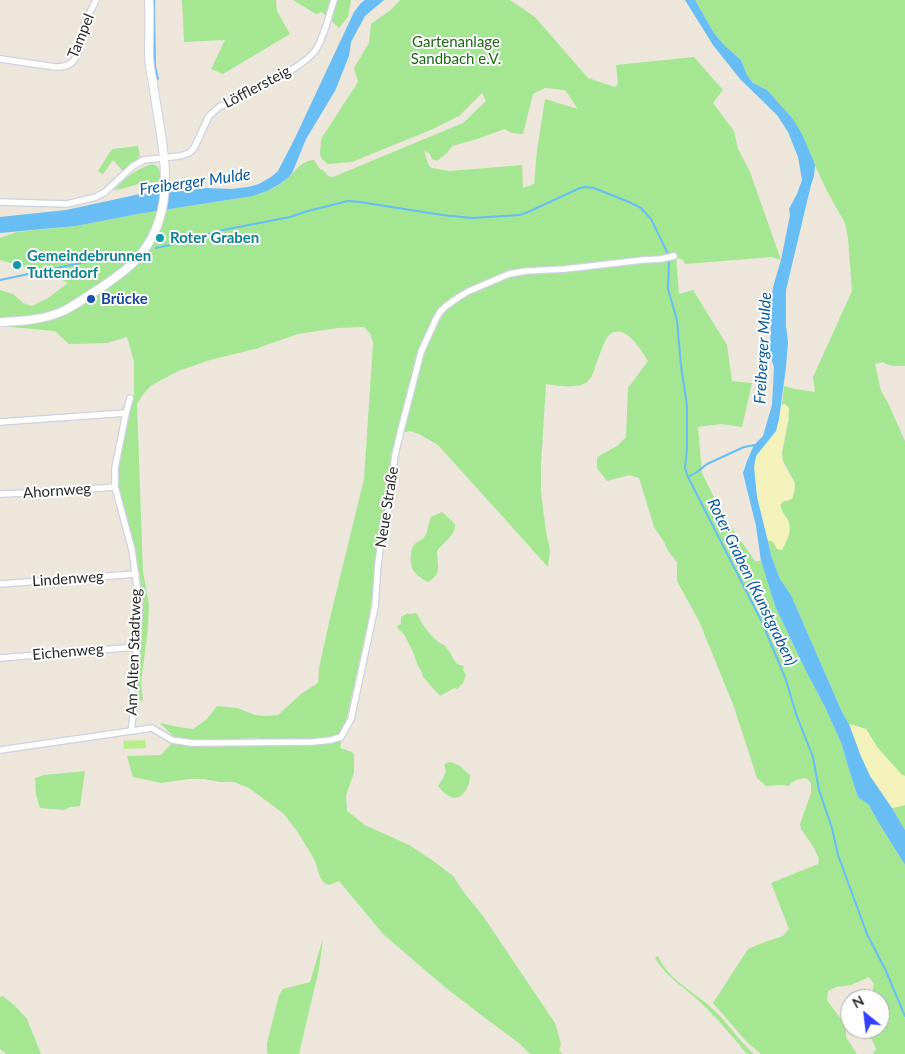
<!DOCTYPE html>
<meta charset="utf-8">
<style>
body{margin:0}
#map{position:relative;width:905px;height:1054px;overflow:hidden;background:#ece7da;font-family:Lato,sans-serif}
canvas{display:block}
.north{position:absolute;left:840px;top:989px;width:50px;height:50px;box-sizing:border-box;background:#fff;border:1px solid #a9a9a9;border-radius:50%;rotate:331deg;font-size:14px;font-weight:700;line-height:20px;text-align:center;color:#292929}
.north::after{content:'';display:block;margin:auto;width:18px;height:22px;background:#3440ff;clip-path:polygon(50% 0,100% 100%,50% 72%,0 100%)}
</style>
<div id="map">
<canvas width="905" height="1054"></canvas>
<div class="north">N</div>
</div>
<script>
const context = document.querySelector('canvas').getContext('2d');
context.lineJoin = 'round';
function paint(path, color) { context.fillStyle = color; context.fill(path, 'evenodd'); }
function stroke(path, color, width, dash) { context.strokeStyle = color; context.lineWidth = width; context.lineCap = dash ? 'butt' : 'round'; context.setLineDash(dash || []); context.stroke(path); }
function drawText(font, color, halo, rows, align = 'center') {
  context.font = font + ' Lato,sans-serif'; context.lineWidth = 4; context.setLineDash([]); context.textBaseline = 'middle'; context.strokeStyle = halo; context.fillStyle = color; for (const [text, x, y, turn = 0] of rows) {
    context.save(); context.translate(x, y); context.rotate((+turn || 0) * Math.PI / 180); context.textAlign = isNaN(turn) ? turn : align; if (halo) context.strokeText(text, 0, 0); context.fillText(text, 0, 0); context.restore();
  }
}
paint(new Path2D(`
 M 182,0 L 276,0 L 277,11 L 290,34 L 223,74 L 211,69 L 225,40 L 184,42 Z
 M 293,0 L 351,0 L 348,17 L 339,28 L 322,12 L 316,14 Z
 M 400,0 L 510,0 L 535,17 L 588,78 L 615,87 L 618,84 L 616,65 L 694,57 L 723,90 L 713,103 L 734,131 L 738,149 L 750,172 L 781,260 L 772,257 L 685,264 L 683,260 L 676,257 L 679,294 L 693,290 L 727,345 L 732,381 L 752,383 L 742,427 L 721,424 L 698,427 L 702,473 L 724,517 L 755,561 L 761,561 L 775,606 L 804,667 L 825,707 L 842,745 L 849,770 L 858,797 L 869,805 L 877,820 L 905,865 L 905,1054 L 873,1054 L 876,1049 L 872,1040 L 865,1036 L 863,1030 L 863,1029 L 880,1029 L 880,999 L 866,999 L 872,994 L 874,984 L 869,977 L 851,985 L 836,987 L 828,991 L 827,1000 L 843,1022 L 846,1030 L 846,1037 L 857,1054 L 761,1054 L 746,1041 L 713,1003 L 748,949 L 762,943 L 783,936 L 789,929 L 771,883 L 818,864 L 819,859 L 813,846 L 801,829 L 800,824 L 811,793 L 811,783 L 806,778 C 798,779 793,780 789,786 L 782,785 L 766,786 L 757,778 L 734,707 L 699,621 L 677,581 L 677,562 L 668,551 L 664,542 L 654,527 L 639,478 L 629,475 L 607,481 L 597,468 L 597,457 L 617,446 L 626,437 L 628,388 L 648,361 C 641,350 624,320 608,336 C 604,341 600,355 597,361 C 595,367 593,377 587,382 C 579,389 556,386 546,384 L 541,465 L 541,492 L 546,532 L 550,550 L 548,567 L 438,445 L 419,434 L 410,431 L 397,434 L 368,623 L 340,748 L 352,752 L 354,755 L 354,773 L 346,795 L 347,811 L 365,825 L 411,846 L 436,863 L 453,876 L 465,894 L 483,916 L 555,1023 L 561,1044 L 559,1050 L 562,1054 L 530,1054 L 519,1043 L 489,1021 L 446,988 L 384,935 L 339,881 L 329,885 L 324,883 L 320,877 L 315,861 L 308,849 L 297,831 L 284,814 L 249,788 L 234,782 L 220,782 L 204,779 L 189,779 L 161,783 L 133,777 L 127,756 L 161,755 L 173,742 L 191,747 L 249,745 L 259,738 L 211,741 L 176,739 L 160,723 L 178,727 L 193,729 L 207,719 L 217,706 L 237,708 L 255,715 L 265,716 L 278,715 L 301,694 L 318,683 L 319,668 L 330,618 L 364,479 L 373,343 L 370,333 L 364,327 L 337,328 L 298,334 L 255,349 L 210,360 L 178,371 L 152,385 L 145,392 L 137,404 L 143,572 L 149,604 L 148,627 L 141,683 L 143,701 L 136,699 L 143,600 L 139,571 L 135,550 L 118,483 L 118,470 L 127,420 L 134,398 L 134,362 L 127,337 L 107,343 L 69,344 L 55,331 L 0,326 L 0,290 L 13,294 L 23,303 L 32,306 L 48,298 L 68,283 L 55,276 L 0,260 L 0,238 L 17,232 L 76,226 L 138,214 L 253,196 C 263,193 273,189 282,183 C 293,175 299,161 314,160 L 319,168 L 324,171 L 328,176 L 333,177 L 463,123 L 486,101 L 482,93 L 459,116 L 433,129 L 352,162 L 328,164 L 322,159 L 320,155 L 321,139 L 358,82 L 354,68 L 369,43 L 371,24 L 392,9 ZM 545,88 L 565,90 L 578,109 L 545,99 L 537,150 L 534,184 L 523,188 L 522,165 L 450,171 L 432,168 L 429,166 L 424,151 L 429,153 L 432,159 L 437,161 L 447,153 L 452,146 L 477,139 L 505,129 L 511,133 L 523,134 L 533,94 Z
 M 695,0 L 905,0 L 905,366 C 897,366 890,367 883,362 L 875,364 L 881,391 L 888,403 L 905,441 L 905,776 L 902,775 L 877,747 L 866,729 L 849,724 L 842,712 L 791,595 L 780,579 L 772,558 L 768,540 L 773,542 L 789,522 L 782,512 L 780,505 L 784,501 L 788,501 L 795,483 L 783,461 L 782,453 L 789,418 L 785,404 L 782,405 L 784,386 L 795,389 L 815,392 L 813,377 L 852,291 L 848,238 L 845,223 L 827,191 L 793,119 L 767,90 L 753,83 L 747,75 L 741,60 L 724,45 L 714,33 Z
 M 138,146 L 140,157 L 123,171 L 113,160 L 103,174 L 98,171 L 112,149 Z
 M 152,164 L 157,166 L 160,171 L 160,182 L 142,183 L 121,189 L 114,190 C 125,178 136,169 152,164 Z
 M 442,512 L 455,524 C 456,536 443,542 437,551 C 437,566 443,573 428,582 C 415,575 409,569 411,554 C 411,550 413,545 416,543 C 419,540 423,540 425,536 C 427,534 429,521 431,517 Z
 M 408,613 L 409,614 L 416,613 L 418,615 C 420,622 430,635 436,640 C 439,643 443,644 446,647 C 450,652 453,659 457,664 L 464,666 L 463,670 L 466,675 L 463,683 L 457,689 L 454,688 L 440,696 L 423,677 L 421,670 L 417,664 L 414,654 L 404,634 L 399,630 L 397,626 L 401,624 L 401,617 Z
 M 448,762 C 459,763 462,768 470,775 C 471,784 462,802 451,797 C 446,795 441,790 438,786 C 442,779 449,772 444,765 Z
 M 85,771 L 80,806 L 70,807 L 64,810 L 40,808 L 36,795 L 35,778 L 44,775 Z
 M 905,805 L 905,830 L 892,808 Z
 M 323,938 L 319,969 L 299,1054 L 268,1054 L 267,1051 L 267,1043 L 279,995 L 283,989 L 310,982 Z
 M 658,956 C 668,981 699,994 717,1013 C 730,1026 740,1042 754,1054 L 747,1054 C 732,1036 717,1018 699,1001 C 684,987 666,977 655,958 Z
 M 3,996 L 15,1006 L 27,1019 L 41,1054 L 6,1054 L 0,1049 L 0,997 Z`), '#a5e693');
paint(new Path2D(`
 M 785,404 L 789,408 C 789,423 780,447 782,459 C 786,477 801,479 792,499 L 784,501 L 780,505 C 782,512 787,517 789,523 C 792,532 786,542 782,550 L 777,549 L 773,542 L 768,540 L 757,497 L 754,467 L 756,456 L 776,431 L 782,405 Z
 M 849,724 L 866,729 L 877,747 L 902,775 L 905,776 L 905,805 L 892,808 L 870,776 L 860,754 Z`), '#f3f2bb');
paint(new Path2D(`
 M 145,740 L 146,748 L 124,749 L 123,741 Z`), '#b9ee8e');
paint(new Path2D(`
 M 365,0 L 384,0 L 365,16 L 351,42 L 349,56 L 335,91 L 306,139 L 293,171 L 289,177 L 280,184 L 267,191 L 253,196 L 138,214 L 76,226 L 0,233 L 0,217 L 66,210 L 140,194 L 182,191 L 206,188 L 231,189 L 248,187 L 259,184 L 271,177 L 278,171 L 295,138 L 354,12 L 361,3 Z
 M 685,0 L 695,0 L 714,33 L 724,45 L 741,60 L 747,75 L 753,83 L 767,90 L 793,119 L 803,136 L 815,165 L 814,176 L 811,185 L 786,290 L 786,326 L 788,342 L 786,367 L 779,419 L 776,431 L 756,456 L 754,467 L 757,497 L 772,558 L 780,579 L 791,595 L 842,712 L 849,724 L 860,754 L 870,776 L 892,808 L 905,830 L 905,865 L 877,820 L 869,805 L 858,797 L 849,770 L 842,745 L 825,707 L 804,667 L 775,606 L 761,561 L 756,526 L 743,473 L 747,461 L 754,445 L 763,436 L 772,405 L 774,367 L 770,356 L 771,302 L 773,287 L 781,260 L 790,215 L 789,209 L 797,194 L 802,180 L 798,157 L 788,132 L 777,115 L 740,79 L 713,45 Z`), '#67bdf4');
stroke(new Path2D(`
 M 154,0 L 155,66 L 158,79
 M 156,248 L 187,241 L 218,231 L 290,217 L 308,211 L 348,201 L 360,202 L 442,215 L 472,218 L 520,215 L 528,212 L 580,188 L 586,187 L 594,188 L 629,202 L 641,208 L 651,219 L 668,254
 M 669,262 L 668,289 L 677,320 L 681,366 L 687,406 L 687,449 L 685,468 L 688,477 L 762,622 L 786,680 L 796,714 L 813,757 L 819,790 L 832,828 L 838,855 L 867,934 L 886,971 L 905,1016
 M 0,280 L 133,252
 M 688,477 L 697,472 L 707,464 L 744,447 L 755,445`), '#67bdf4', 2);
const minor = new Path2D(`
 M 1,59 L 55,67 C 60,67 66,67 70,64 C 81,56 81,34 85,22 C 88,15 93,7 96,0
 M 0,202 L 67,204 L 96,197 L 105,192 L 133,166 L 144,160 L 180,156 L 189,153 L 194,148 L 209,116 L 219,107 C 241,97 306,68 317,48 C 325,34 329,15 334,0
 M 130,398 L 126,413 L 115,468 L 115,487 L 132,550 L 138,594 L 139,614 L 137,647 L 133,678 L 132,693 L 134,708 L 131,731
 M 0,422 L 126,413
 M 0,494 L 52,492 L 115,487
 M 0,584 L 136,574
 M 0,658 L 137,647
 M 0,750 L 152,728 L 172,740 L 192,743 L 313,742 L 331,740 L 341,737 L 351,719 L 375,607 L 378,564 L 380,549 L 387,522 L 395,455 L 401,430 L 421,352 L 436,319 L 440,312 L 446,306 L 459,297 L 469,291 L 509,274 L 526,271 L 565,269 L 643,260 L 661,259 L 674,256`);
const tertiary = new Path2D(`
 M 0,322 C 21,321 44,320 63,311 C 76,305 87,296 99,289 C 112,280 124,272 135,261 C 183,210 161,145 153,83 C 151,74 149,63 149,53 C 149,35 150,18 149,0`);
stroke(minor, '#cfd0e3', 8);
stroke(tertiary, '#cfd0e3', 10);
stroke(minor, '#fff', 5.5);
stroke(tertiary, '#fff', 8);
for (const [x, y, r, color] of [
 [160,238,5,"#0f9aa8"],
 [17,265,5,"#0f9aa8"],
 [91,299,5,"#1a4fb4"]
]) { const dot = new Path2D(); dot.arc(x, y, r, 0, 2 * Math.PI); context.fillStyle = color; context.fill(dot); stroke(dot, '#fff', 2); }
drawText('15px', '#292929', '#fff', [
 ["Tampel",81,36,-68],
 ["Löfflersteig",257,87,-28],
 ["Ahornweg",57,491,-4],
 ["Neue Straße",387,507,-81],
 ["Lindenweg",68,579,-4],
 ["Eichenweg",68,652,-5],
 ["Am Alten Stadtweg",134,652,-88]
]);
drawText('15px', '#1d6916', '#fff', [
 ["Gartenanlage",456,42],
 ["Sandbach e.V.",456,59]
]);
drawText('bold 15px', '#0d838f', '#fff', [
 ["Roter Graben",170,238],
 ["Gemeindebrunnen",27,256],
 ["Tuttendorf",27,273]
], 'left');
drawText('bold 15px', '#164399', '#fff', [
 ["Brücke",101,299]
], 'left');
drawText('italic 16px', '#07589f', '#fff', [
 ["Freiberger Mulde",195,182,-8],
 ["Freiberger Mulde",763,348,-87],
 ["Roter Graben (Kunstgraben)",752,582,64]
]);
</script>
